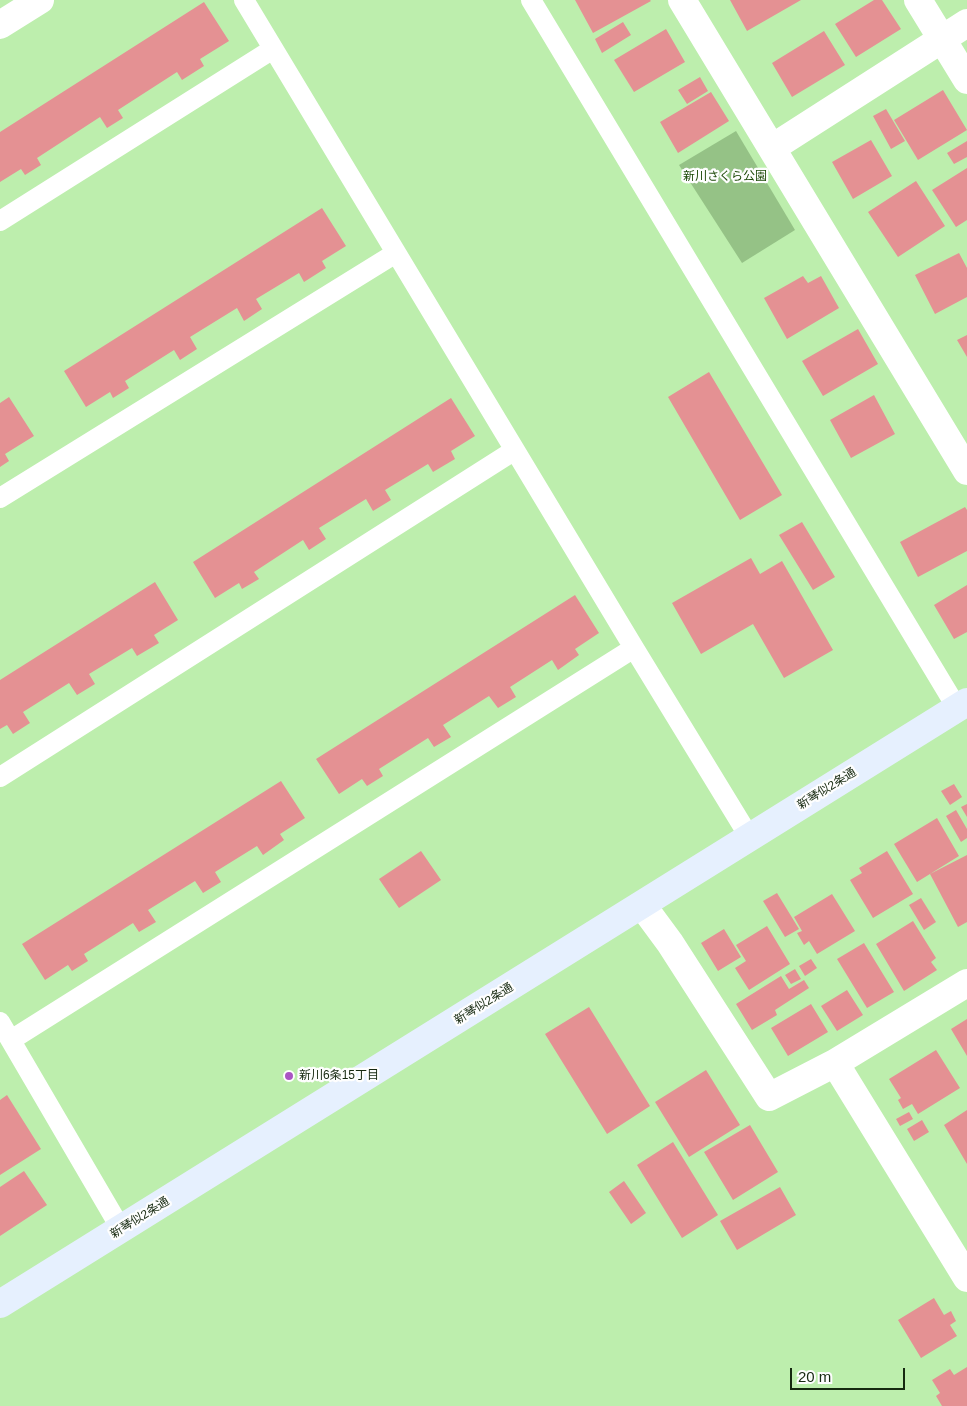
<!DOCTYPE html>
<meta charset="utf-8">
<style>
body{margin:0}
#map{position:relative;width:967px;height:1406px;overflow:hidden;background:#bdeead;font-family:Helvetica,sans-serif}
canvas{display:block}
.scale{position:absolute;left:790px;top:1368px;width:115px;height:22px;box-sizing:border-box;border:2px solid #162910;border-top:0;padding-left:6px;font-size:15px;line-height:18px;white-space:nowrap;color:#162910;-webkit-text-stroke:4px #fefefe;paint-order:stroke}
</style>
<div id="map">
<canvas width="967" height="1406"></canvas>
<div class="scale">20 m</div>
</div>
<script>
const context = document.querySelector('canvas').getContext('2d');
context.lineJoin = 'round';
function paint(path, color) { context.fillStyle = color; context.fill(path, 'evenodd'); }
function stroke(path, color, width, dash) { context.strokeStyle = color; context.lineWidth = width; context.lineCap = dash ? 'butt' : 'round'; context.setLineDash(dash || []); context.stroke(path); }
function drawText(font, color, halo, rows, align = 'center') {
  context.font = font + ' Helvetica,"Noto Sans JP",sans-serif'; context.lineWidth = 4.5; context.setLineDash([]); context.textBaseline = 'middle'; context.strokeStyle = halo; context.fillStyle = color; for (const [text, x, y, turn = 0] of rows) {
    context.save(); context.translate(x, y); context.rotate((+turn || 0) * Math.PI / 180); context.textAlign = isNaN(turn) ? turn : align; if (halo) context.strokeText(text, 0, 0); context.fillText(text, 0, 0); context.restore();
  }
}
paint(new Path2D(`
 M 736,131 L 795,230 L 742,263 L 679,165 Z`), '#95c286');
paint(new Path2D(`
 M 575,0 L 650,0 L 651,1 L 593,33 Z
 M 730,0 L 801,0 L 747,31 Z
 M 874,0 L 882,0 L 901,29 L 856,57 L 835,24 Z
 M 204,2 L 229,41 L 200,59 L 204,66 L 182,80 L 177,72 L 118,110 L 123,118 L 107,128 L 100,117 L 37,158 L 41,165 L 25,175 L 21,169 L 0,182 L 0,132 Z
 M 623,22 L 631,35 L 602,53 L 595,39 Z
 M 666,29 L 685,62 L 634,92 L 614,60 Z
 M 824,31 L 845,65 L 792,97 L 772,63 Z
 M 700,77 L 708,91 L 687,104 L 678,90 Z
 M 943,90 L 967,130 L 918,160 L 894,120 Z
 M 711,92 L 729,121 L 678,153 L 660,122 Z
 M 886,109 L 905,141 L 891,149 L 873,116 Z
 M 871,140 L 892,176 L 853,199 L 832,162 Z
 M 967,141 L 967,157 L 954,164 L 947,153 Z
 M 967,168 L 967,220 L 956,227 L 932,190 Z
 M 916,181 L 945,226 L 898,257 L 868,212 Z
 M 322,208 L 346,246 L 322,261 L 326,268 L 304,282 L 299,273 L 256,299 L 262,309 L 244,321 L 237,308 L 190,337 L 197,349 L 180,360 L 174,350 L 125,381 L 129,388 L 113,398 L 110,392 L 86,407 L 64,371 Z
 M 959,253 L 967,268 L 967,297 L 935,314 L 915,275 Z
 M 803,276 L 808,283 L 821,276 L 839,308 L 787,339 L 764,298 Z
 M 858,329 L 878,364 L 823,396 L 802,361 Z
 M 967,335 L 967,357 L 957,340 Z
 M 709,372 L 782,495 L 740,520 L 668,397 Z
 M 874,395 L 895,434 L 851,458 L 830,420 Z
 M 9,397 L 34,436 L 5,454 L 9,461 L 0,467 L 0,403 Z
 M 451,398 L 475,436 L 451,451 L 455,459 L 433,472 L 428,464 L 385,490 L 391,500 L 373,511 L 366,499 L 319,528 L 326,539 L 309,550 L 303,540 L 254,572 L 259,579 L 242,589 L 239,583 L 215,598 L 193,562 Z
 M 965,507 L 967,510 L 967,551 L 918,577 L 900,542 Z
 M 802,522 L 835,577 L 813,590 L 779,535 Z
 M 751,558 L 760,574 L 782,561 L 833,650 L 784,678 L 753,624 L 701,654 L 672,603 Z
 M 155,582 L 178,620 L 154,635 L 159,643 L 137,656 L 132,648 L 89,674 L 95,684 L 77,695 L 69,683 L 23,712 L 30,723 L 13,734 L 7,725 L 0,729 L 0,680 Z
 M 967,585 L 967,632 L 954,639 L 934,605 Z
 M 575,595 L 599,633 L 575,649 L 579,655 L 558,670 L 552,660 L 510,687 L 516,697 L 498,708 L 489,696 L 443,725 L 451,737 L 434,747 L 428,738 L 379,769 L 383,776 L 367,786 L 362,779 L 339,794 L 316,759 Z
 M 281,781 L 305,818 L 280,834 L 284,840 L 263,855 L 257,846 L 215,872 L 221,882 L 203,893 L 195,881 L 148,910 L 156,922 L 139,932 L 133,923 L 84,954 L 88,961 L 72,971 L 68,965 L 45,980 L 22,944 Z
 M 954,784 L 962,797 L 950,805 L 941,791 Z
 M 967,804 L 967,817 L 961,807 Z
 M 956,810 L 967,829 L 967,838 L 961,842 L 946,816 Z
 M 937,818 L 959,856 L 917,882 L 894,844 Z
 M 421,851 L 441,880 L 399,908 L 379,879 Z
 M 887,851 L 913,894 L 873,918 L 850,880 L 862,873 L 859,868 Z
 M 967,855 L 967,922 L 958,927 L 930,874 Z
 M 777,893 L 799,929 L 785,937 L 763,901 Z
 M 832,894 L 855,931 L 817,954 L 809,941 L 804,945 L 797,933 L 802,931 L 794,917 Z
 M 921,898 L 936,922 L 924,930 L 909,905 Z
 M 913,921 L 936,958 L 931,962 L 937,970 L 904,991 L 876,944 Z
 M 767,926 L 790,964 L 749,990 L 735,968 L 746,961 L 736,945 Z
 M 724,929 L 741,957 L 718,971 L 701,943 Z
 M 864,943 L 894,992 L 867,1008 L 837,959 Z
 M 811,959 L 817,968 L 805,976 L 799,966 Z
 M 795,969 L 801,979 L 791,984 L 785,975 Z
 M 781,976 L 789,989 L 804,980 L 809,988 L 775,1010 L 777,1015 L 752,1030 L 736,1004 Z
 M 847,990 L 863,1015 L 837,1031 L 821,1006 Z
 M 811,1004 L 828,1032 L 788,1056 L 771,1028 Z
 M 589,1007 L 650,1106 L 607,1134 L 545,1034 Z
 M 967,1019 L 967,1056 L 951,1029 Z
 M 936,1050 L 960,1088 L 918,1114 L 912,1104 L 903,1109 L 898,1100 L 901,1098 L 889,1079 Z
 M 706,1070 L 740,1125 L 689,1157 L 655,1102 Z
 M 7,1095 L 41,1149 L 0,1175 L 0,1100 Z
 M 967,1110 L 967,1164 L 944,1125 Z
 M 909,1112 L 913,1119 L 900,1126 L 896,1119 Z
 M 922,1120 L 929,1132 L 914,1141 L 907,1129 Z
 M 750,1125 L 778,1172 L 733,1200 L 704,1152 Z
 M 673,1142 L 718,1215 L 682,1238 L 637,1165 Z
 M 24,1171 L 47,1205 L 0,1236 L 0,1187 Z
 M 624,1181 L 646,1213 L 631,1224 L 609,1192 Z
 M 780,1187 L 796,1215 L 737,1250 L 720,1221 Z
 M 934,1298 L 944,1315 L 951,1311 L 956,1321 L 950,1325 L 957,1336 L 921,1358 L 898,1320 Z
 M 967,1367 L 967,1406 L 942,1406 L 936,1396 L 940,1393 L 932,1380 L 950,1369 L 954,1375 Z`), '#e49193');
stroke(new Path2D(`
 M 244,0 L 634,648 L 750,838
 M 531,0 L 957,708
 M 0,221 L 273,49
 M 0,498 L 396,253
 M 0,777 L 515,450
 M 0,1022 L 121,1229
 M 11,1040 L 634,648`), '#fff', 20);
stroke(new Path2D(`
 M 682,0 L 967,471
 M 918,0 L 967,80
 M 0,25 L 40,0
 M 772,148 L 967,23
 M 642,905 L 670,943 L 769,1097 L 835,1063 L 967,983
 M 835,1063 L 967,1278`), '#fff', 28);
stroke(new Path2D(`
 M 0,1304 L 967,702`), '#e6f0fe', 28);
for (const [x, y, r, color] of [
 [289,1076,5,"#aa55c3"]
]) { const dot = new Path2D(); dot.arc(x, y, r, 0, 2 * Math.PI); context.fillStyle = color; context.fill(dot); stroke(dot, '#fefefe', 2); }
drawText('12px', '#1d4908', '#fefefe', [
 ["新川さくら公園",725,177]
]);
drawText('12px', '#162910', '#fefefe', [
 ["新琴似2条通",827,789,-32],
 ["新琴似2条通",484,1004,-32],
 ["新琴似2条通",140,1218,-32]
]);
drawText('12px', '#162910', '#fefefe', [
 ["新川6条15丁目",299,1076]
], 'left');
</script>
